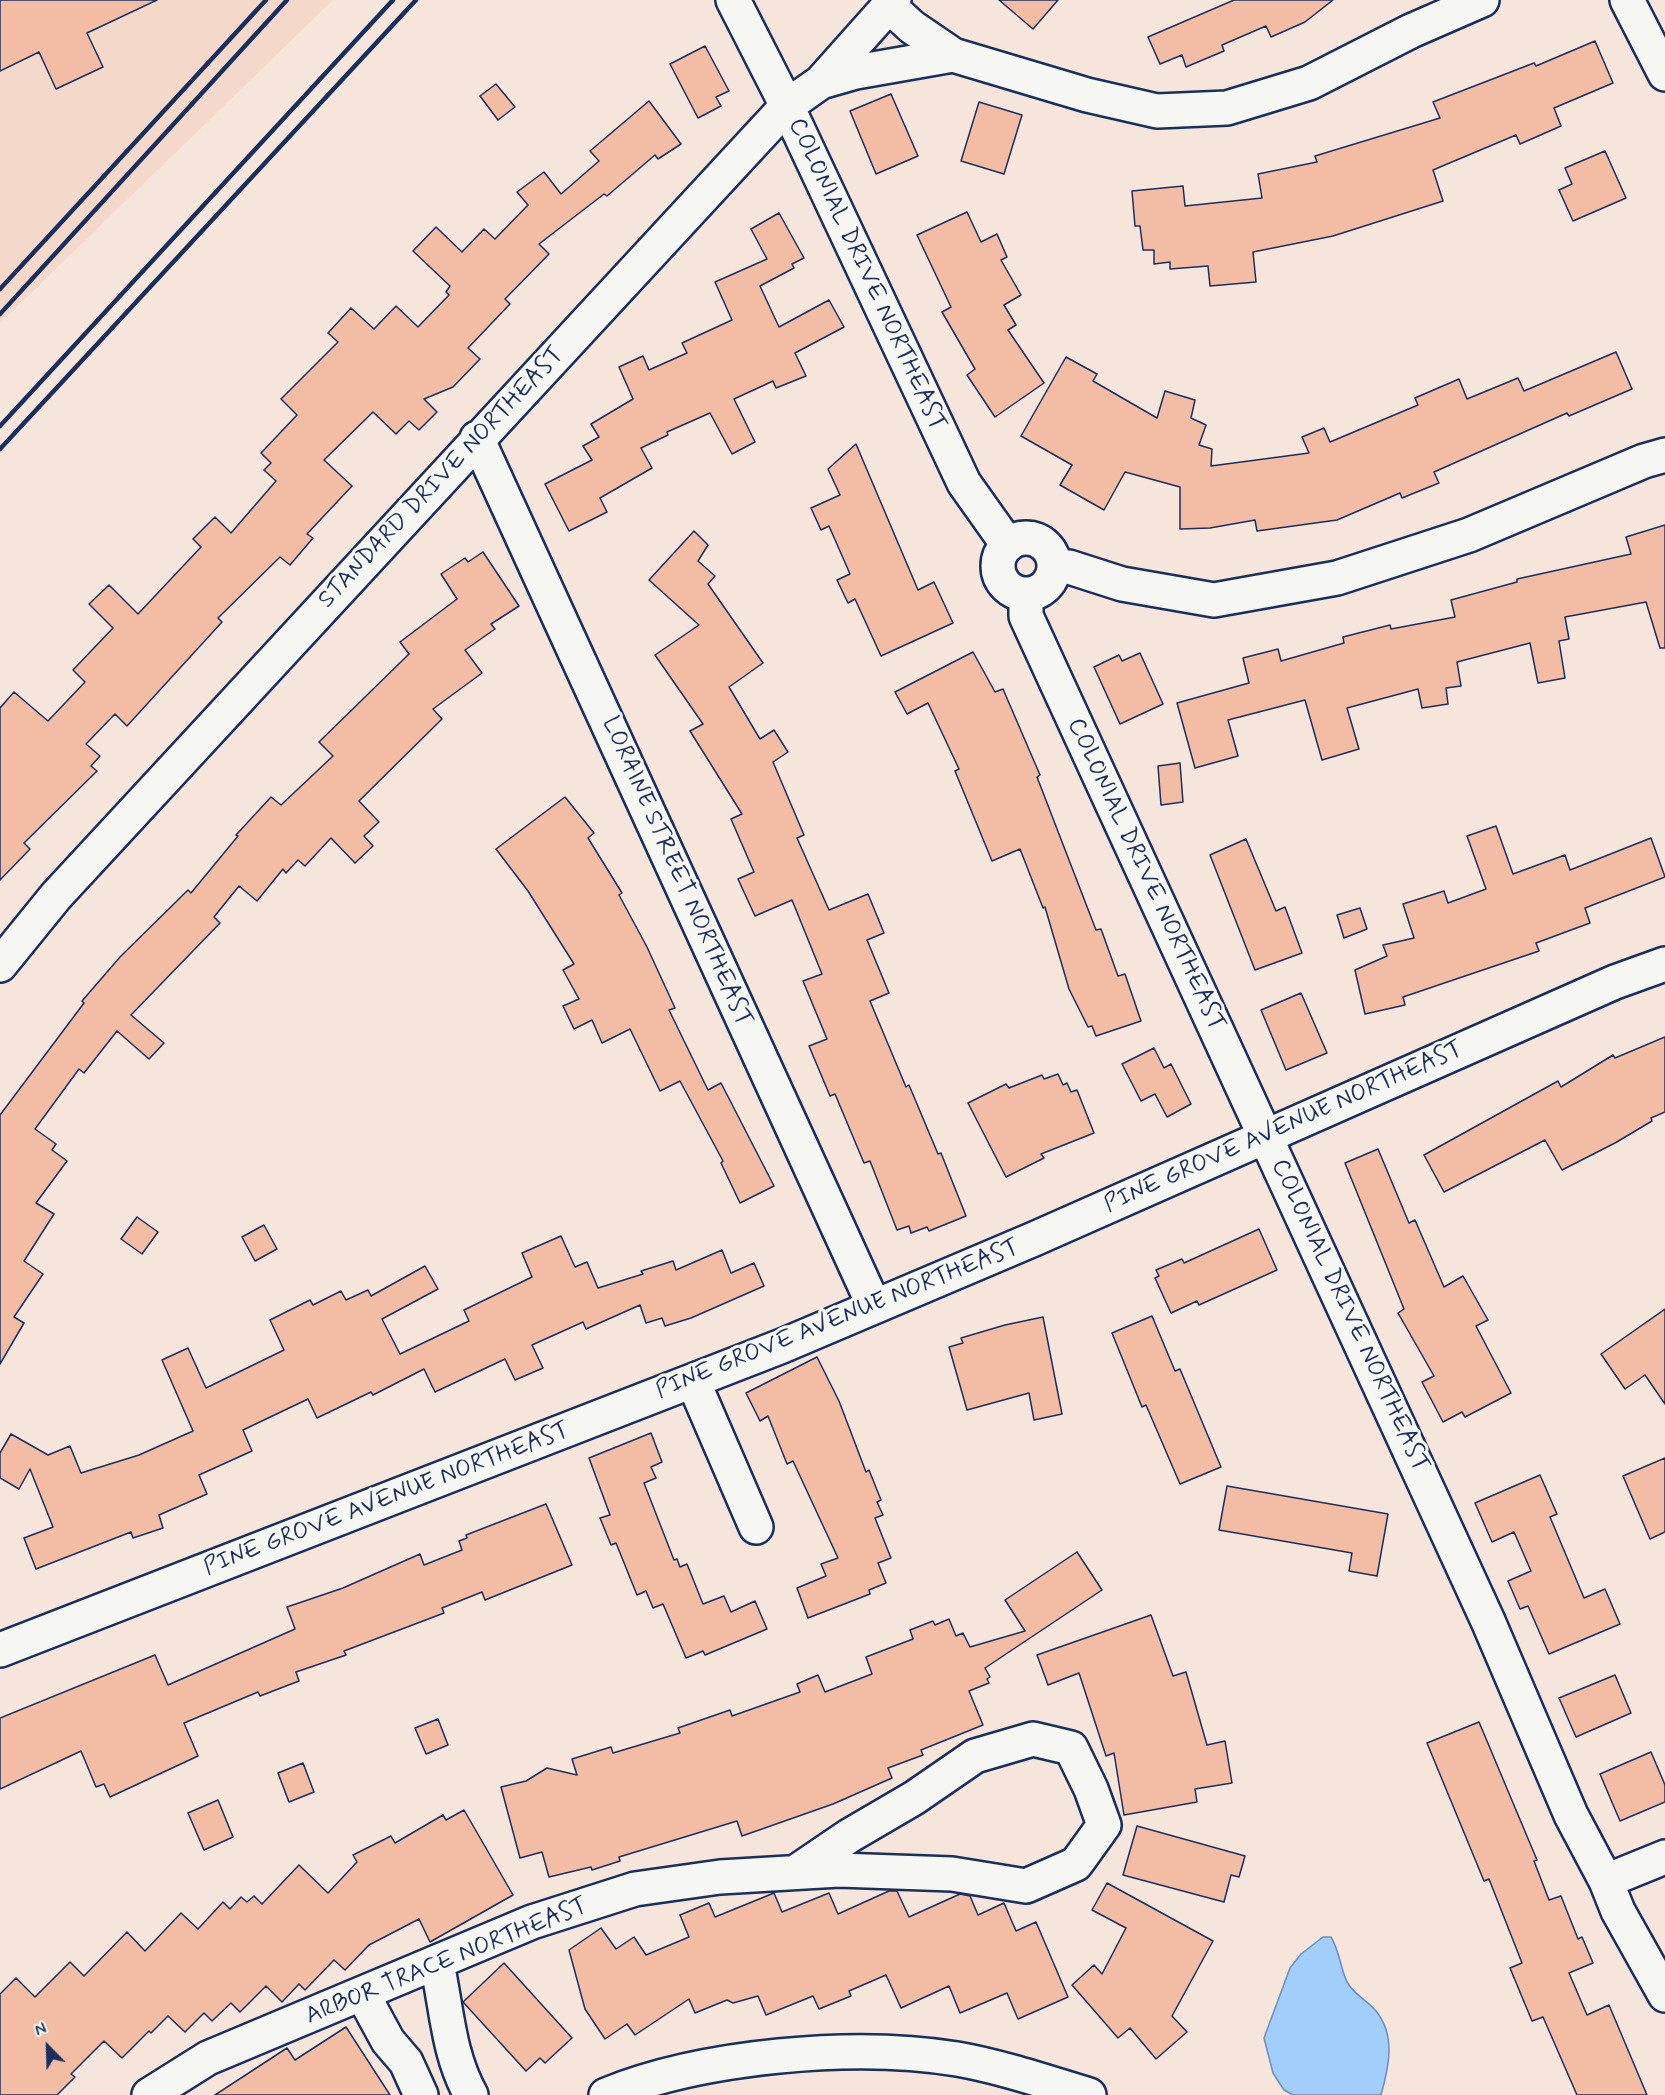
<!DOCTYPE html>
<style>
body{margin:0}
#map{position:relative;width:1665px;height:2095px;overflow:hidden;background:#f5e5db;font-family:Mynerve,sans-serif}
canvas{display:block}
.north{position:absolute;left:18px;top:2017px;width:60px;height:60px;-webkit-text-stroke:4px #f6f6f2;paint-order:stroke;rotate:337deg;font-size:16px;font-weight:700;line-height:24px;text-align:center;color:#1b2f5e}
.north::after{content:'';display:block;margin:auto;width:21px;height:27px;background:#1b2f5e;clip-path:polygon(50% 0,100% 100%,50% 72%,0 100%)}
</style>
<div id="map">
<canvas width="1665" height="2095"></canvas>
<div class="north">N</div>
</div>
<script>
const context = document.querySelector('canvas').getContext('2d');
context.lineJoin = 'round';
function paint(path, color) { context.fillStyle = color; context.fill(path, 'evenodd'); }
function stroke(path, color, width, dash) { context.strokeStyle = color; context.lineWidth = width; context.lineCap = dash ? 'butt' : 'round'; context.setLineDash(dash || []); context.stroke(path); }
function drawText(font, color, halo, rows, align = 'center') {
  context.font = font + ' Mynerve,sans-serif'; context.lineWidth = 6; context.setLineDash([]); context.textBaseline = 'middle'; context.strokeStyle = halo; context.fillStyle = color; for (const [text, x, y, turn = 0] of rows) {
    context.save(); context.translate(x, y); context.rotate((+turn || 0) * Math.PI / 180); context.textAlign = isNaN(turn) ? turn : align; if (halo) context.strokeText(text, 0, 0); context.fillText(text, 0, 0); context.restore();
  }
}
paint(new Path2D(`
 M 0,0 L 333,0 L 0,323 Z`), '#f4d9cb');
const water = new Path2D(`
 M 1323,1937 L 1331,1937 C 1341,1953 1341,1975 1349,1985 C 1355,1995 1368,2001 1376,2011 C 1396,2036 1389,2066 1381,2095 L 1293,2095 L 1284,2090 L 1273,2073 L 1264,2038 L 1290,1968 L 1301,1954 Z`);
paint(water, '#a1cefb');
stroke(water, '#6b8ebc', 1.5);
const building = new Path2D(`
 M 0,0 L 157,0 L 87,33 L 103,67 L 56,89 L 39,52 L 0,71 Z
 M 999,0 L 1058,0 L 1033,29 Z
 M 1234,0 L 1333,0 L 1305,22 L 1271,37 L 1266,26 L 1222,45 L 1224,51 L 1186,67 L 1182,55 L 1160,64 L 1148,37 Z
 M 1595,41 L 1613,83 L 1554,108 L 1561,126 L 1520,144 L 1516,135 L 1433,170 L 1443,201 L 1333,236 L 1253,252 L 1256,282 L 1210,286 L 1208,266 L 1170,269 L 1170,262 L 1154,264 L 1154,250 L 1143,250 L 1140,226 L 1135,226 L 1132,191 L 1183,186 L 1185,206 L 1262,198 L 1258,174 L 1317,162 L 1315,156 L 1440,118 L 1433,102 L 1534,63 L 1536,66 Z
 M 705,46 L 729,91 L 716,97 L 721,106 L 698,118 L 670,64 Z
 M 496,84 L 515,107 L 498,120 L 480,96 Z
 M 891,94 L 918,156 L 876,174 L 850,111 Z
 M 649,101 L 681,144 L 658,159 L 655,155 L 607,196 L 604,194 L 539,244 L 549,254 L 505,299 L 510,304 L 468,348 L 480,359 L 453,387 L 424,399 L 437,412 L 419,430 L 409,421 L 396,434 L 373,412 L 324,460 L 352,486 L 307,534 L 313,538 L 290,565 L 280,557 L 218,618 L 222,622 L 127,726 L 115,714 L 86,744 L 100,756 L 91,766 L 97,771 L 24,843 L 30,849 L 0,880 L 0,708 L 14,692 L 48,721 L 85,682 L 73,670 L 113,628 L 89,604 L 109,585 L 138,614 L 201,547 L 193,539 L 215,517 L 231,533 L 276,481 L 264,470 L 271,463 L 261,453 L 297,415 L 281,399 L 338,342 L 328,333 L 351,308 L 374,329 L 396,306 L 418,327 L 449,295 L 446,292 L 450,286 L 413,251 L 436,227 L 462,252 L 484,229 L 495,239 L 528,205 L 517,192 L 544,172 L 561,194 L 599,161 L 590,151 Z
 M 979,102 L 1022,115 L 1004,174 L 961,161 Z
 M 1605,151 L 1626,198 L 1573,221 L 1559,190 L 1572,184 L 1565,168 Z
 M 967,212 L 981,242 L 997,234 L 1007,257 L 1001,260 L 1021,295 L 1004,305 L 1016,325 L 1008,330 L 1044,383 L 995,417 L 967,375 L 975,369 L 942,312 L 951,307 L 917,235 Z
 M 779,213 L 804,258 L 792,264 L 794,268 L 760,286 L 779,327 L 829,300 L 844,327 L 795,353 L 806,376 L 776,388 L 773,381 L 734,399 L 755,442 L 732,454 L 710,413 L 667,432 L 668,435 L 641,448 L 652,468 L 600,498 L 607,512 L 569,531 L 545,484 L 592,460 L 583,446 L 599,437 L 591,424 L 633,399 L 619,367 L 643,356 L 649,370 L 687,353 L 682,343 L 732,320 L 715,282 L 767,259 L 751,229 Z
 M 1616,352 L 1632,389 L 1569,416 L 1567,413 L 1434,472 L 1439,483 L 1402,498 L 1400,493 L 1337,520 L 1257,531 L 1255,520 L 1210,528 L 1180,529 L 1180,487 L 1125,472 L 1104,510 L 1060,485 L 1072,465 L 1021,436 L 1066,357 L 1097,374 L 1093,381 L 1157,418 L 1165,391 L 1195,400 L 1191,418 L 1206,425 L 1199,445 L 1212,449 L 1211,466 L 1309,453 L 1302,437 L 1324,428 L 1330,442 L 1418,405 L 1415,398 L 1459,379 L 1467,399 L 1518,378 L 1524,391 Z
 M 856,444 L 918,590 L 934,582 L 953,623 L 881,656 L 855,599 L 848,603 L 837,580 L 850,574 L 829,526 L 821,530 L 811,508 L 840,495 L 828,469 Z
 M 1665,525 L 1665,648 L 1660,648 L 1646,602 L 1565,617 L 1569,639 L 1559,641 L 1565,678 L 1538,683 L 1530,643 L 1457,662 L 1461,686 L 1446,688 L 1448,704 L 1422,708 L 1418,689 L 1347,708 L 1359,749 L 1322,760 L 1305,700 L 1228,720 L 1238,756 L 1195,768 L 1177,703 L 1249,683 L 1243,658 L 1278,649 L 1281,661 L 1344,643 L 1343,637 L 1390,625 L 1391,629 L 1455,617 L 1451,600 L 1517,582 L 1517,579 L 1631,554 L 1626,537 Z
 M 694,531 L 708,545 L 698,561 L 715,576 L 708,584 L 763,663 L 729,687 L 760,739 L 774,730 L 788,752 L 773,762 L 804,835 L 797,838 L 829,910 L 868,894 L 884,933 L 867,940 L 889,993 L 870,1001 L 906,1087 L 909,1085 L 938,1154 L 941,1153 L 966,1216 L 929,1231 L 927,1227 L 911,1233 L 909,1226 L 897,1230 L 870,1161 L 864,1163 L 835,1094 L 830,1096 L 809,1046 L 827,1039 L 803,981 L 822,974 L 792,900 L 755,916 L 738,879 L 754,872 L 731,819 L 742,814 L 690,731 L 703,724 L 655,655 L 699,625 L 649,580 Z
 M 483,552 L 519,606 L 491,624 L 495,629 L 465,650 L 482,673 L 433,709 L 442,719 L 359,801 L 379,822 L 364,836 L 373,846 L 355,863 L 331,838 L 305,866 L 298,860 L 286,873 L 283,869 L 257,901 L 239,886 L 214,917 L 220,923 L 131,1015 L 164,1043 L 149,1059 L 117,1031 L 84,1073 L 79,1069 L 35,1129 L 56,1144 L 52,1150 L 67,1161 L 36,1203 L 54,1214 L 24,1261 L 43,1274 L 14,1317 L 24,1323 L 0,1364 L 0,1115 L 84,1003 L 82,1001 L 120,957 L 188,890 L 191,893 L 238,836 L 236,835 L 271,797 L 281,805 L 333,756 L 319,742 L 409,654 L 400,642 L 457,599 L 441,574 L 465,558 L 468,562 Z
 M 973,652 L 995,692 L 1003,689 L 1040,775 L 1037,777 L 1096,930 L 1101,929 L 1118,976 L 1125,974 L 1141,1021 L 1096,1036 L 1092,1026 L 1088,1027 L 1069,989 L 1045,907 L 1043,908 L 1020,849 L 992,861 L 955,771 L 959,769 L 928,703 L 907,714 L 895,692 Z
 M 1140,653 L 1163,704 L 1120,724 L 1094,667 L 1119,655 L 1122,661 Z
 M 1180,763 L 1183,802 L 1161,805 L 1158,766 Z
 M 565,797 L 594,833 L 588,838 L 622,893 L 619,895 L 647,947 L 675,1008 L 669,1010 L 708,1090 L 721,1083 L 774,1186 L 740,1203 L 721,1163 L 723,1161 L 680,1081 L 660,1091 L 630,1029 L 602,1043 L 592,1020 L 574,1029 L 563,1006 L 579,999 L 563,970 L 574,964 L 528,891 L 496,849 Z
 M 1496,826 L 1513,874 L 1565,855 L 1570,870 L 1651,838 L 1665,877 L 1585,908 L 1590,923 L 1536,943 L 1539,951 L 1403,997 L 1405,1005 L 1365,1014 L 1355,970 L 1387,956 L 1383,945 L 1414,938 L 1403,904 L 1444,891 L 1448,903 L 1486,889 L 1467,836 Z
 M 1246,839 L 1276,911 L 1285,907 L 1302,953 L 1255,970 L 1210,855 Z
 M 1360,908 L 1367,929 L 1344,938 L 1337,915 Z
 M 1301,993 L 1327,1053 L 1286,1070 L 1261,1010 Z
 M 1665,1037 L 1665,1112 L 1651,1118 L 1652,1121 L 1615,1143 L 1562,1170 L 1545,1140 L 1444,1192 L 1424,1155 L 1558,1081 L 1561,1087 L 1613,1055 L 1615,1058 Z
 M 1154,1048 L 1164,1068 L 1171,1064 L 1191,1104 L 1167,1117 L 1155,1094 L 1141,1101 L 1122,1064 Z
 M 1058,1074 L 1063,1085 L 1067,1083 L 1071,1092 L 1077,1090 L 1094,1133 L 1041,1154 L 1044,1158 L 1006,1177 L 968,1103 L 1006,1084 L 1009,1088 L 1042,1075 L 1044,1079 Z
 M 1378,1149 L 1409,1223 L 1415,1220 L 1444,1287 L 1463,1276 L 1488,1320 L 1476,1326 L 1511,1393 L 1465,1417 L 1462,1412 L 1443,1422 L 1422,1382 L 1434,1376 L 1398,1313 L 1404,1309 L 1345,1163 Z
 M 137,1217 L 158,1232 L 142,1254 L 121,1239 Z
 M 264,1225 L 277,1249 L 255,1261 L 242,1237 Z
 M 1259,1229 L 1277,1270 L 1199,1305 L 1197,1301 L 1171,1313 L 1155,1278 L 1159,1276 L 1156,1270 L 1182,1259 L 1184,1263 Z
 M 561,1236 L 575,1267 L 587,1262 L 598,1288 L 643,1274 L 641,1271 L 673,1261 L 676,1270 L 722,1250 L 731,1273 L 754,1263 L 764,1286 L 691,1318 L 665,1326 L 662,1318 L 646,1323 L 640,1305 L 586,1329 L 583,1322 L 532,1345 L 543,1368 L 515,1380 L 505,1359 L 435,1392 L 424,1369 L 373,1395 L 371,1392 L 317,1418 L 308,1399 L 243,1430 L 252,1451 L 199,1475 L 207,1494 L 159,1515 L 163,1528 L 133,1538 L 131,1532 L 36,1569 L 24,1538 L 53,1527 L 30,1469 L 19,1489 L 0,1478 L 0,1453 L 11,1434 L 48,1455 L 70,1446 L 81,1473 L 139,1455 L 193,1431 L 162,1360 L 188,1348 L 206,1388 L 284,1350 L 270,1320 L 310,1300 L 313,1305 L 341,1291 L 346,1300 L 368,1290 L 371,1296 L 425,1266 L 438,1289 L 382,1319 L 400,1354 L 469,1321 L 464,1310 L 532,1277 L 522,1253 Z
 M 1665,1309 L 1665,1404 L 1645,1375 L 1625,1389 L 1601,1354 Z
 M 1152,1316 L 1175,1371 L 1180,1369 L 1221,1467 L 1180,1484 L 1146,1405 L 1142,1407 L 1112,1333 Z
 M 1043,1317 L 1062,1414 L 1034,1420 L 1029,1393 L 967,1410 L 949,1347 L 963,1343 L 961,1338 L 1005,1325 Z
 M 817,1357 L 839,1401 L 866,1472 L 869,1470 L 881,1500 L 877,1502 L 883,1515 L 875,1518 L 891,1558 L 878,1563 L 886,1583 L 869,1590 L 870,1594 L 808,1618 L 797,1588 L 826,1576 L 821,1564 L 838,1558 L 793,1461 L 787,1464 L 768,1416 L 760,1421 L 746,1393 Z
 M 651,1433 L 662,1462 L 651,1467 L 656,1478 L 644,1483 L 674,1560 L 677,1559 L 680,1567 L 687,1564 L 703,1604 L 724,1596 L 731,1612 L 755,1601 L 767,1629 L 705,1655 L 703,1651 L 686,1658 L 663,1604 L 653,1608 L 646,1591 L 637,1595 L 616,1543 L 611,1545 L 600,1518 L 610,1515 L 589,1458 Z
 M 1665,1458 L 1665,1532 L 1650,1539 L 1623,1476 Z
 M 1540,1475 L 1557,1514 L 1550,1517 L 1584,1598 L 1605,1589 L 1620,1624 L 1549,1654 L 1528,1606 L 1520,1609 L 1508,1581 L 1531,1571 L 1514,1532 L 1492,1542 L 1475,1503 Z
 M 1227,1486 L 1388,1514 L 1377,1576 L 1349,1571 L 1352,1553 L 1219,1530 Z
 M 546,1504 L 572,1565 L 485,1600 L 482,1592 L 442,1608 L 444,1613 L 344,1651 L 346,1655 L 296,1672 L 299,1681 L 260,1696 L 258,1692 L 184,1723 L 198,1756 L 110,1797 L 104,1784 L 96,1787 L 81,1751 L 0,1789 L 0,1718 L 155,1655 L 168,1685 L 295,1629 L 287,1607 L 343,1588 L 420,1554 L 424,1565 L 462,1550 L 459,1541 L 467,1538 L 466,1535 Z
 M 1077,1552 L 1102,1590 L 985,1668 L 990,1677 L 987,1679 L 989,1683 L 969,1691 L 983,1725 L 921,1750 L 923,1755 L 888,1768 L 892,1778 L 833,1804 L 742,1836 L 737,1821 L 619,1857 L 620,1861 L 592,1870 L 591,1867 L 549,1877 L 542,1852 L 520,1858 L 501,1787 L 526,1781 L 547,1768 L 577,1775 L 572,1759 L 611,1747 L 613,1753 L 680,1733 L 678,1728 L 730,1710 L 732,1716 L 800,1692 L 797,1684 L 818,1675 L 825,1692 L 872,1674 L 866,1657 L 913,1639 L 910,1630 L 933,1621 L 935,1625 L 949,1619 L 956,1636 L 963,1633 L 970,1647 L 1025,1631 L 1005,1600 Z
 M 1151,1615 L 1173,1676 L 1186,1672 L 1207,1745 L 1225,1741 L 1232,1783 L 1195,1789 L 1197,1802 L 1124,1815 L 1114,1753 L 1106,1756 L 1079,1673 L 1048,1685 L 1037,1655 Z
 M 1615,1675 L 1631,1713 L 1576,1737 L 1559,1698 Z
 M 438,1719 L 448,1745 L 426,1754 L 415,1728 Z
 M 1479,1722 L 1537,1860 L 1534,1861 L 1549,1900 L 1561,1896 L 1578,1939 L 1582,1937 L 1593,1963 L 1569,1973 L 1587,2015 L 1609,2005 L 1647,2095 L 1577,2095 L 1543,2017 L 1532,2021 L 1510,1968 L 1522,1963 L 1489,1879 L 1484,1881 L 1427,1743 Z
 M 1651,1752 L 1665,1785 L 1665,1802 L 1620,1821 L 1600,1774 Z
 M 303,1763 L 314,1792 L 289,1802 L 278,1773 Z
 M 218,1800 L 233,1837 L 204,1850 L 188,1813 Z
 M 464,1810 L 513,1895 L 430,1942 L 419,1919 L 369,1945 L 345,1970 L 334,1960 L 305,1990 L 299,1984 L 282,2002 L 266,1986 L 240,2012 L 231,2003 L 212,2021 L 204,2013 L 185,2032 L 168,2016 L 151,2033 L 149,2031 L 122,2058 L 104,2041 L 71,2074 L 75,2077 L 57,2095 L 0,2095 L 0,1994 L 16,1978 L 35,1997 L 70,1962 L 84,1976 L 127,1932 L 145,1951 L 181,1913 L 198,1929 L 223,1902 L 230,1909 L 241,1897 L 247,1902 L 254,1896 L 262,1904 L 299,1865 L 328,1893 L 357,1862 L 353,1855 L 391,1836 L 395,1843 L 443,1815 L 446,1820 Z
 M 1137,1826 L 1245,1856 L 1239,1877 L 1231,1875 L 1224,1902 L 1123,1875 Z
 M 1107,1883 L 1213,1941 L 1172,2016 L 1187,2032 L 1156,2059 L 1130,2028 L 1118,2038 L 1072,1985 L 1094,1965 L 1102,1974 L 1126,1928 L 1092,1910 Z
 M 889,1891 L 897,1891 L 909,1917 L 960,1894 L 970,1896 L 978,1915 L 1004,1903 L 1016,1931 L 1036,1922 L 1068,1997 L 1018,2019 L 1007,1993 L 960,2013 L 949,1986 L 901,2008 L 886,1975 L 849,1991 L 851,1996 L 819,2009 L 813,1996 L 766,2015 L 758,1996 L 733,2003 L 727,2000 L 695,2013 L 689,1999 L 635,2035 L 627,2024 L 605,2039 L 585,2009 L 569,1950 L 601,1928 L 616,1949 L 634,1937 L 646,1955 L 689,1937 L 680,1915 L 709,1903 L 715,1917 L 774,1893 L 782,1912 L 829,1893 L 838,1914 Z
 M 504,1963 L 572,2038 L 545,2063 L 540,2058 L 526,2071 L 463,2002 Z
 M 346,2027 L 390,2095 L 215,2095 L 287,2048 L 295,2060 Z`);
paint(building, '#f2bca5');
stroke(building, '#1b2f5e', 1.5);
const minor = new Path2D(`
 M 733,0 L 787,106 L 964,483 L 1008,545
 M 1627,0 L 1665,74
 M 889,6 L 912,27 L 953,55 L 1087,95 L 1157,111 L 1227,108 L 1309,83 L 1411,31 L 1482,0
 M 821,82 L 856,72 L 953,55
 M 477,438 L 874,1306
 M998 566a28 28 0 1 1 56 0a28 28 0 1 1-56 0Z
 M 1054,567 L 1069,567 L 1122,584 L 1214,600 L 1337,578 L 1469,535 L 1644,461 L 1665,455
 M 1026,594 L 1026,616 L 1488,1621 L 1571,1815 L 1606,1881 L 1618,1911 L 1665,1995
 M 0,965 L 56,896 L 787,106 L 821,82 L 894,0
 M 693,1381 L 756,1527
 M 0,1650 L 782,1346 L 1034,1239 L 1615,982 L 1665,964
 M 1606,1881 L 1665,1857
 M 437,1964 C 447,2009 448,2054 471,2095
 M 363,1995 L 388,2041 L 406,2062 L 421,2095
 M 149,2095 L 208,2058 L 532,1922 L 635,1889 L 720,1877 L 839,1870 L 952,1874 L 1026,1886 L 1076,1864 L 1104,1825 L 1091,1789 L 1071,1748 L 1033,1739 L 975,1756 L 914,1798 L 849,1836 L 796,1872
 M 606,2095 C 702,2056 854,2042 957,2059 C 1002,2067 1046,2082 1089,2095`);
stroke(minor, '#1b2f5e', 38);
stroke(minor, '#f6f6f2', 33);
stroke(new Path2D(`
 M 0,289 L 266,0
 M 0,314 L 287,0
 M 0,426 L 393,0
 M 0,449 L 416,0`), '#1b2f5e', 4.5);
drawText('24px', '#1b2f5e', '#f6f6f2', [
 ["COLONIAL DRIVE NORTHEAST",866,275,65],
 ["STANDARD DRIVE NORTHEAST",442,478,-47],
 ["LORAINE STREET NORTHEAST",676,872,66],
 ["COLONIAL DRIVE NORTHEAST",1145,875,65],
 ["PINE GROVE AVENUE NORTHEAST",1284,1128,-24],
 ["COLONIAL DRIVE NORTHEAST",1349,1316,65],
 ["PINE GROVE AVENUE NORTHEAST",838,1320,-22],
 ["PINE GROVE AVENUE NORTHEAST",387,1500,-21],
 ["ARBOR TRACE NORTHEAST",447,1962,-22]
]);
</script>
